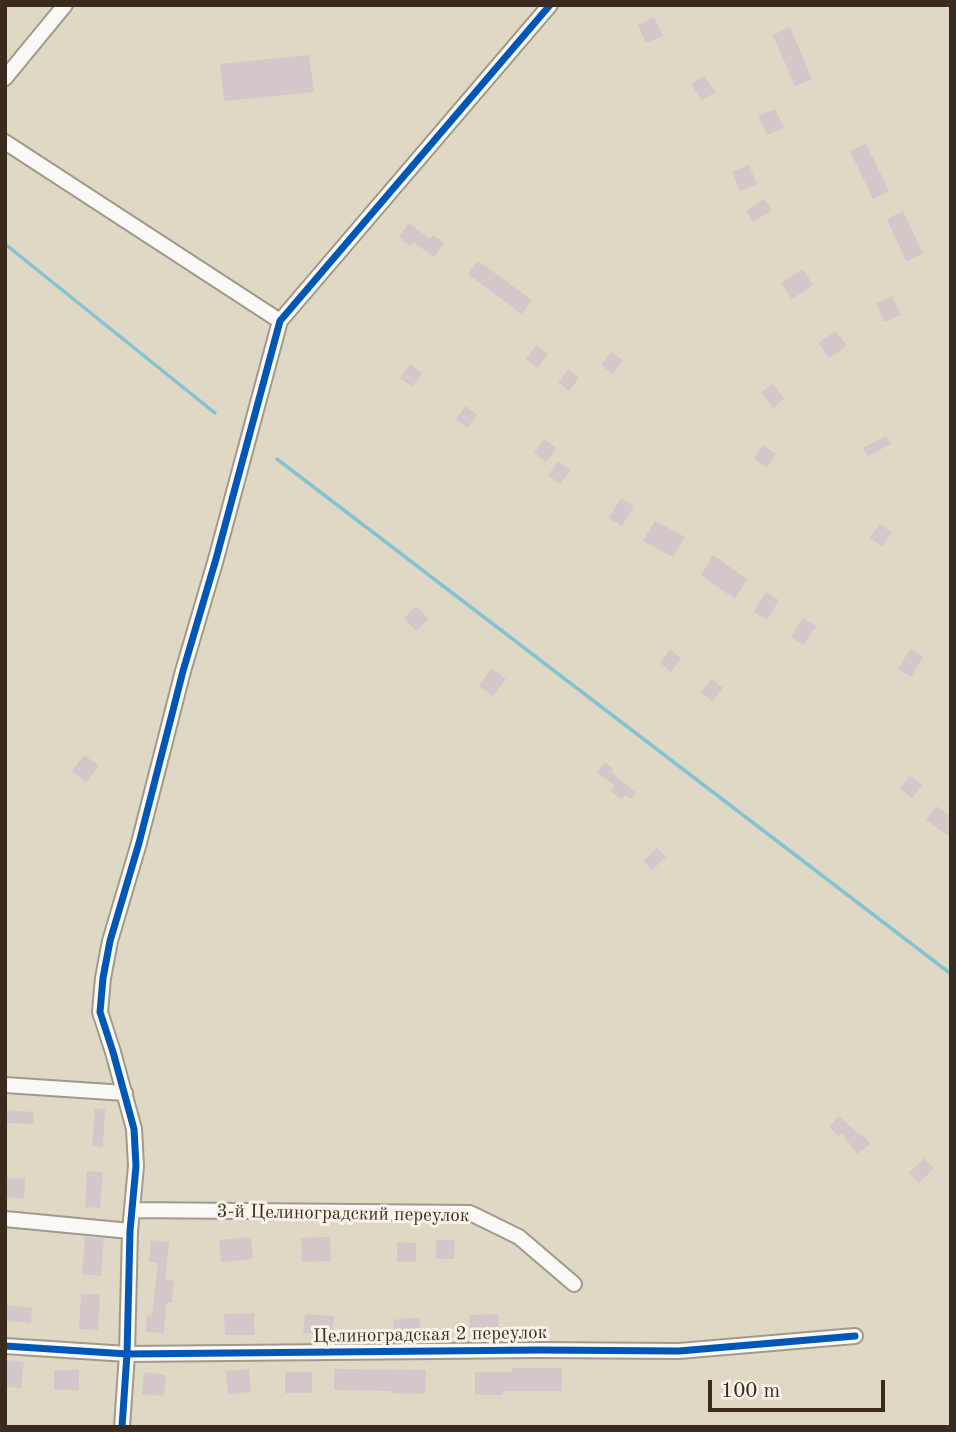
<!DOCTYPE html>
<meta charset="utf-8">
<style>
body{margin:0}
#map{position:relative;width:956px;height:1432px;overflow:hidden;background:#dfd8c4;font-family:"Old Standard TT",serif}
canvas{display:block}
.frame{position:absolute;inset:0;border:7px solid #3b2a1e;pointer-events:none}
.scale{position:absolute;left:708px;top:1380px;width:177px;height:32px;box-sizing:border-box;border:4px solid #3b2a1e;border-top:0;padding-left:9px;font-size:21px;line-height:24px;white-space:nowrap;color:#3b2a1e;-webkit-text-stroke:5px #f7f3e8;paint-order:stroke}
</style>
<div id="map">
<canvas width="956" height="1432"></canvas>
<div class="frame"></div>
<div class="scale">100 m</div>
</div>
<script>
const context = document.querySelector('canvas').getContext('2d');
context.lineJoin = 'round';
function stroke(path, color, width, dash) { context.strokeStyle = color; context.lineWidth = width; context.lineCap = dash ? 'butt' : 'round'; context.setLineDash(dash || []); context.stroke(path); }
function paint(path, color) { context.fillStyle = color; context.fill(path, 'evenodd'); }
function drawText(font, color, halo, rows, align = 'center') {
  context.font = font + ' "Old Standard TT",serif'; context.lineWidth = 6; context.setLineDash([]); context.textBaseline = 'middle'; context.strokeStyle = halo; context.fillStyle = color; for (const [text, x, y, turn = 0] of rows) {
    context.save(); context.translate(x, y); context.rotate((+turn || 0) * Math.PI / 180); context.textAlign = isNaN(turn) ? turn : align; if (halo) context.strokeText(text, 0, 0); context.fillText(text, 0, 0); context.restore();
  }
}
stroke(new Path2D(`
 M 5,244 L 215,413
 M 277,459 L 951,974`), '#83c3d3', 3.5);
paint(new Path2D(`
 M 654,17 L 663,36 L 646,43 L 638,25 Z
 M 790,27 L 812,79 L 795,86 L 773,35 Z
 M 309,55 L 314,92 L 224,101 L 220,64 Z
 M 704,76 L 715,92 L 702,101 L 691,84 Z
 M 775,109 L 784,128 L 767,135 L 758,116 Z
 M 866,144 L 889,191 L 873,199 L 850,151 Z
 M 749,165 L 757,184 L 740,191 L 732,172 Z
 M 764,199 L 772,210 L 753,222 L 746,211 Z
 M 903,211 L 923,254 L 906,261 L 887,219 Z
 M 409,223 L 430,239 L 433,235 L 444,243 L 434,257 L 413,242 L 410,246 L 399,237 Z
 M 478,261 L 532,300 L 522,314 L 468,274 Z
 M 803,269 L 813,285 L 792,299 L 781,283 Z
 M 892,296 L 901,315 L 884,322 L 876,303 Z
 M 836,331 L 847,346 L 829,358 L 818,343 Z
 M 536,345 L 548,354 L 538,368 L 526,359 Z
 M 611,352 L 623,360 L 613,374 L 601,365 Z
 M 410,364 L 422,373 L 412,387 L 400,378 Z
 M 568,369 L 579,378 L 569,391 L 558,382 Z
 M 773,384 L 784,399 L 773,408 L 761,392 Z
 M 466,406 L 477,415 L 467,428 L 456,419 Z
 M 886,436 L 891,444 L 868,456 L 863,448 Z
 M 544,439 L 556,448 L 546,462 L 534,453 Z
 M 763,445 L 776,454 L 767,468 L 754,459 Z
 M 558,461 L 570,470 L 560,484 L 548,475 Z
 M 621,498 L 634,506 L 622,526 L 609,518 Z
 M 655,521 L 685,537 L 673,557 L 643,541 Z
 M 880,524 L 892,533 L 882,546 L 870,538 Z
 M 713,555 L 747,579 L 735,599 L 701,575 Z
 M 766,592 L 779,600 L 767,620 L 754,612 Z
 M 416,606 L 429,619 L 416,631 L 404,618 Z
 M 803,618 L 816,626 L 804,645 L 791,637 Z
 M 670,649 L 681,658 L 671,672 L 660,663 Z
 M 910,649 L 923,657 L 911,677 L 898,669 Z
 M 491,668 L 506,679 L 493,696 L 479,686 Z
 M 711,679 L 723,688 L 712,701 L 701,692 Z
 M 84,755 L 99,766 L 86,782 L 72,771 Z
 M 605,762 L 613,769 L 611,772 L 636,793 L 630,799 L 625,795 L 621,799 L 611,791 L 615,786 L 597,772 Z
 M 910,776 L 922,785 L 912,798 L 900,789 Z
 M 936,806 L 951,817 L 951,838 L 926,820 Z
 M 657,848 L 666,857 L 652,870 L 643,861 Z
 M 95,1108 L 105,1109 L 103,1147 L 92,1146 Z
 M 5,1110 L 34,1112 L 33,1124 L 5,1123 Z
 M 839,1116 L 860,1135 L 862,1134 L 870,1144 L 857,1154 L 842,1133 L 839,1136 L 829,1127 Z
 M 924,1158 L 934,1168 L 919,1183 L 909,1173 Z
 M 87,1171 L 103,1172 L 100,1208 L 85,1207 Z
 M 5,1178 L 25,1179 L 24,1199 L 5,1197 Z
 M 85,1237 L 104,1238 L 101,1276 L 82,1274 Z
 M 251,1237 L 253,1259 L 221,1262 L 219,1240 Z
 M 330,1237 L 331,1261 L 302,1262 L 301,1238 Z
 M 151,1240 L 169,1242 L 165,1280 L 174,1281 L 172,1303 L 166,1303 L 164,1333 L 146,1332 L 147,1315 L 152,1316 L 158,1263 L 149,1262 Z
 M 436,1240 L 455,1240 L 454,1259 L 436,1259 Z
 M 397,1242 L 416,1243 L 416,1262 L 397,1262 Z
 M 81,1294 L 100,1294 L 98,1330 L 79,1329 Z
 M 5,1305 L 32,1308 L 31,1323 L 5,1321 Z
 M 254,1313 L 254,1335 L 225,1335 L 224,1314 Z
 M 305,1314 L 334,1316 L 332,1335 L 303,1333 Z
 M 498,1314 L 499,1332 L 470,1333 L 469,1315 Z
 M 419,1317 L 421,1332 L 395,1334 L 393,1320 Z
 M 5,1360 L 24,1362 L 21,1388 L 5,1387 Z
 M 512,1368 L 562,1368 L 562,1391 L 503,1391 L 503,1395 L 475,1395 L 475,1372 L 512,1372 Z
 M 249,1369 L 251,1392 L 228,1394 L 226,1371 Z
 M 334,1369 L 426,1370 L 425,1394 L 391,1393 L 391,1391 L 334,1390 Z
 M 54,1370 L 79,1370 L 79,1390 L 54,1390 Z
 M 144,1372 L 166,1375 L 164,1396 L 142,1394 Z
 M 285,1372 L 312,1372 L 312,1393 L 285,1393 Z`), '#d3c7ca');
const minor = new Path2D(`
 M 5,78 L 65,5
 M 5,142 L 280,321
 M 5,1085 L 125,1093
 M 132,1210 L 470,1213 L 519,1237 L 574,1284
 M 5,1219 L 130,1231
 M 5,1346 L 127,1354 L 538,1350 L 679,1351 L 855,1336
 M 122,1427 L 127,1354 L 130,1231 L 136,1166 L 134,1129 L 113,1052 L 100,1012 L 103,978 L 110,941 L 139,843 L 183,671 L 216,559 L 280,321 L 550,5`);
stroke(minor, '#a09a8d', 18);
stroke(minor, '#faf9f6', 14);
stroke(new Path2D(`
 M 5,1346 L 127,1354 L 538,1350 L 679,1351 L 855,1336
 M 122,1427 L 127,1354 L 130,1231 L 136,1166 L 134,1129 L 113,1052 L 100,1012 L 103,978 L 110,941 L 139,843 L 183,671 L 216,559 L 280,321 L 550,5`), '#0057b8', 7);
drawText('19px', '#3b2a1e', '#f7f3e8', [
 ["3-й Целиноградский переулок",343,1214,1],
 ["Целиноградская 2 переулок",430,1335,-1]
]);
</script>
